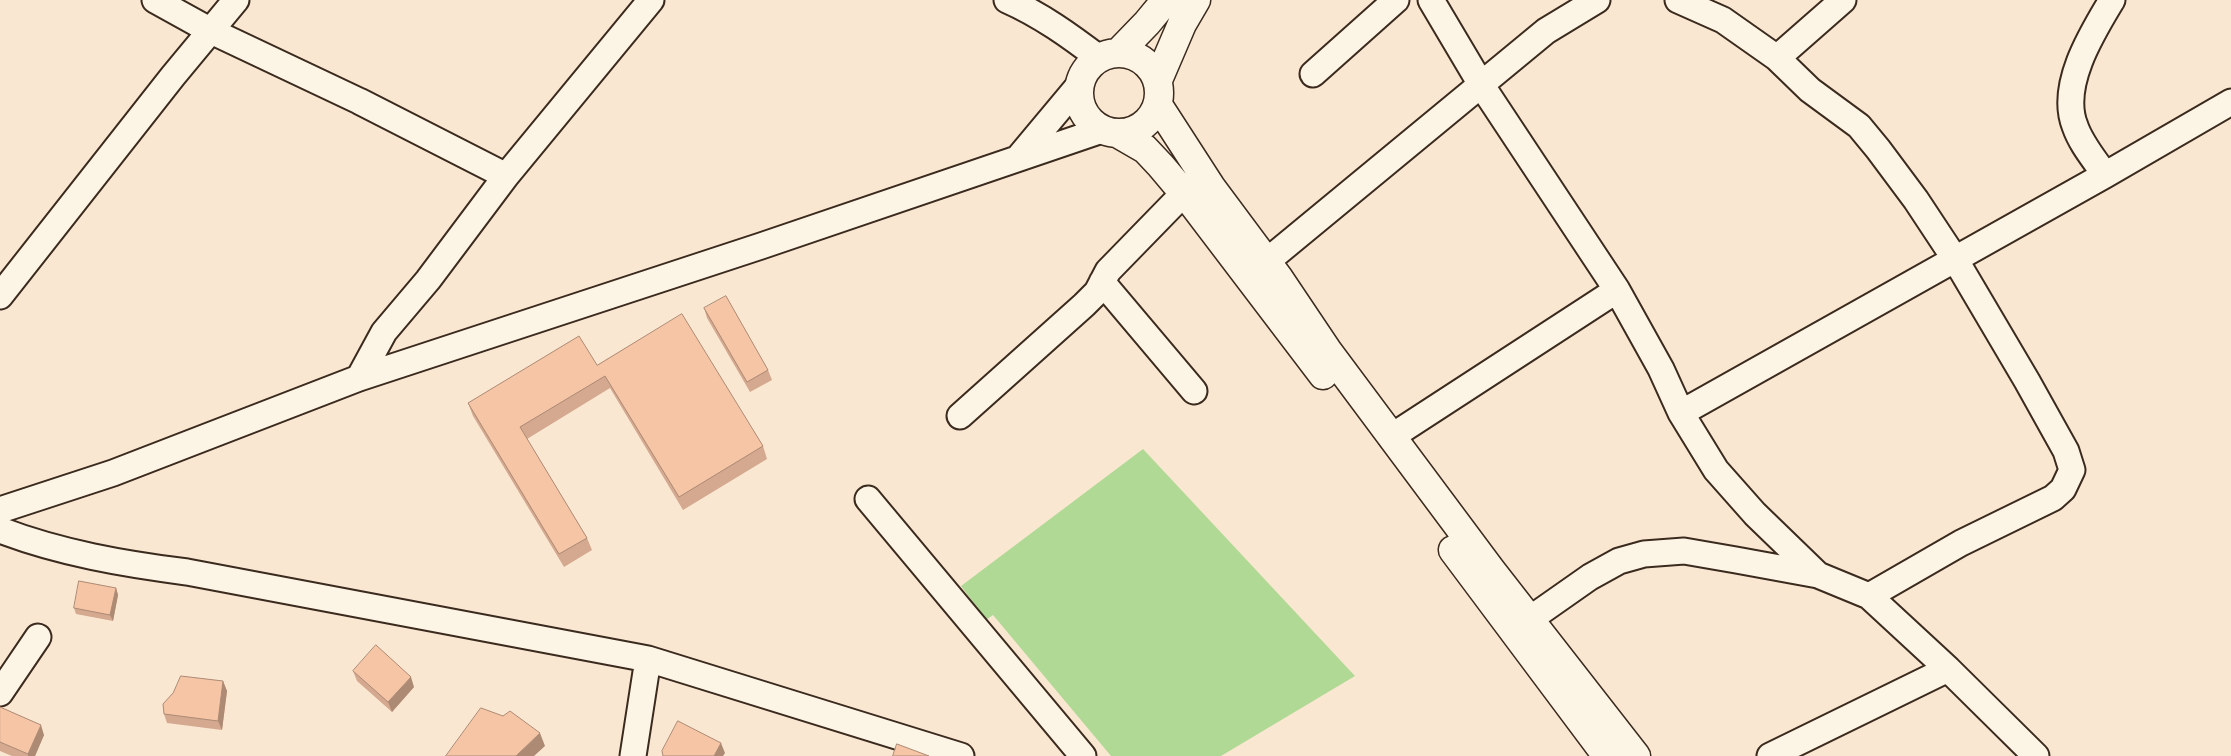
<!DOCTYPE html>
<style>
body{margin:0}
canvas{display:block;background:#fae7d2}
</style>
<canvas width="2231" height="756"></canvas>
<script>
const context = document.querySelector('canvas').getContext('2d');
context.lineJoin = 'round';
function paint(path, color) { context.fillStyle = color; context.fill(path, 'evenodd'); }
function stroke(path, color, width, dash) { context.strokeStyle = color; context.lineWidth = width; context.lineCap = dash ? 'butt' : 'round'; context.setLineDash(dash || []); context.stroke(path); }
paint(new Path2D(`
 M 1143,449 L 1355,676 L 1221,756 L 1111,756 L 993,615 L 986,620 L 961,586 Z`), '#b0d995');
const minor = new Path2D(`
 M 155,0 L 211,31 L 359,101 L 506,176
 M 1007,0 C 1041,15 1070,36 1099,58
 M 1431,0 L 1482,86 L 1617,290 L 1661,369 L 1681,413 L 1716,470 L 1755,514 L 1818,575
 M 1777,58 L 1843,0
 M 1313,74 L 1396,0
 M 1019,157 L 1080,84
 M 2105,175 C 2095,160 2081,144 2075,126 C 2059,86 2092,33 2112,0
 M 1266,262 L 1546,31 L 1597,0
 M 1102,282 L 1194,391
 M 0,296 L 173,76 L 236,0
 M 359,378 L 384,332 L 428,280 L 506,176 L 651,0
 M 1681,413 L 2105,175 L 2231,102
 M 960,416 L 1084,305 L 1097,292 L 1108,271 L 1184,193
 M 1391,437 L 1617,290
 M 868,499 L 1083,756
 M 0,510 L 113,473 L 359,378 L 761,246 L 1102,130
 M 0,530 C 60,553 124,564 187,572 L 648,659 L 961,756
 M 1869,596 L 1948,669 L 2036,756
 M 1513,631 L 1590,577 L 1619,561 L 1644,554 L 1684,551 L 1736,560 L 1818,575 L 1869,596 L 1961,543 L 2053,498 L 2063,489 L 2072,470 L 2066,451 L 2027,381 L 1955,259 L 1916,200 L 1878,149 L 1859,126 L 1810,90 L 1777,58 L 1723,20 L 1678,0
 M 0,693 L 38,637
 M 633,756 L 648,659
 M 1770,756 L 1948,669`);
const major = new Path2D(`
 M1079 93a40 40 0 1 1 80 0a40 40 0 1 1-80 0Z
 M 1118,53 L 1147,23 L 1166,0
 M 1158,80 L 1182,24 L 1196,0
 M 1158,105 L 1211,187 L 1278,277 L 1327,350 L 1491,570 L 1636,756
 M 1119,134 L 1145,149 L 1161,166 L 1193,204 L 1323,375
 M 1453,550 L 1607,756`);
stroke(minor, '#3b2a1e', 29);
stroke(major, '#3b2a1e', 31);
stroke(minor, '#fcf5e5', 25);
stroke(major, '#fcf5e5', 28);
paint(new Path2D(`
 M 704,308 L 768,370 L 772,380 L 750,392 L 707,318 Z
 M 597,365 L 763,446 L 767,459 L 683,510 L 610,388 L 527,439 L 587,538 L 592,550 L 564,567 L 473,416 L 468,403 Z
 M 116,588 L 118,595 L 113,621 L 76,614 L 74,608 Z
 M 353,671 L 414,687 L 392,712 L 357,681 Z
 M 223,681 L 227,691 L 222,730 L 167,723 L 164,714 Z
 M 0,707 L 44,735 L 35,756 L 12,756 L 0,751 Z`), '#d4a98f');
paint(new Path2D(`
 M 116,588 L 118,595 L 113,621 L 110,615 Z
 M 411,677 L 414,687 L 392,712 L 388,702 Z
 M 223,681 L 227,691 L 222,730 L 218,721 Z
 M 41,725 L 44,735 L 35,756 L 28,756 L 28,754 Z
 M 540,733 L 545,746 L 534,756 L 516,756 Z
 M 721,743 L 725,753 L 723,756 L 714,756 Z`), '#ac8a74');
const building = new Path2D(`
 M 726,296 L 768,370 L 747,382 L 704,308 Z
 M 682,314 L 763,446 L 679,497 L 605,376 L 520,427 L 587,538 L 559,554 L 468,403 L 579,336 L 597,365 Z
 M 79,581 L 116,588 L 110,615 L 74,608 Z
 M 376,645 L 411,677 L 388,702 L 353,671 Z
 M 181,676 L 223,681 L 218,721 L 164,714 L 163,704 L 173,693 Z
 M 0,707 L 41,725 L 28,754 L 0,742 Z
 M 481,708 L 503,716 L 510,711 L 540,733 L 516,756 L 446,756 Z
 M 678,721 L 721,743 L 714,756 L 663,756 L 662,751 Z
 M 897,744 L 929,756 L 893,756 Z`);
paint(building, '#f6c5a6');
stroke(building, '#ac8a74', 1);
</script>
